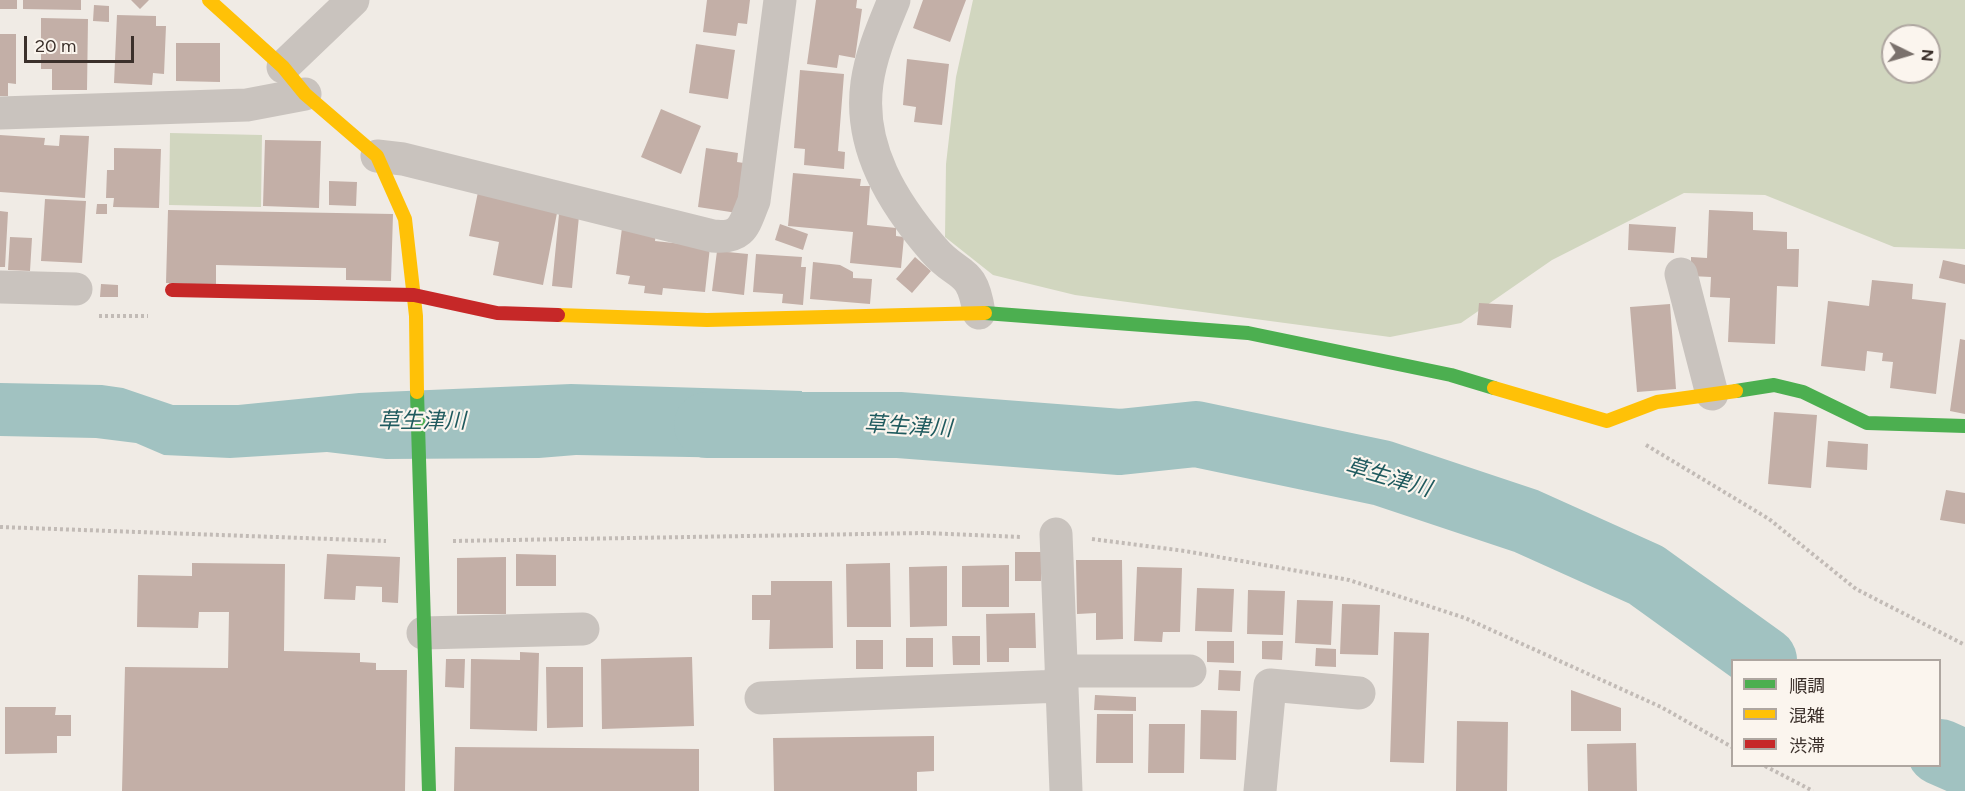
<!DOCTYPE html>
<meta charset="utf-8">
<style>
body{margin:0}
#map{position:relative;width:1965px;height:791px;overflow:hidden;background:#f0ebe5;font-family:Figtree,"Noto Sans JP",sans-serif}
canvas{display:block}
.legend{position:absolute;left:1731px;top:659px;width:210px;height:108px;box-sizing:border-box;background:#fbf5ee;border:2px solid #aea6a0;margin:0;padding:8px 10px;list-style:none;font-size:18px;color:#3b302b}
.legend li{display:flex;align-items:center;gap:12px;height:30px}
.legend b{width:30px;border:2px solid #aea6a0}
.north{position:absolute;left:1881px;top:24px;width:60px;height:60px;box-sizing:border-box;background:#fbf5ee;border:2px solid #aea6a0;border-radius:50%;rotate:95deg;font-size:16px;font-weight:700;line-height:24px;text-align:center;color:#3b302b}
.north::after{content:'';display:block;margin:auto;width:21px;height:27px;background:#7a716c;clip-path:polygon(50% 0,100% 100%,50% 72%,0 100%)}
.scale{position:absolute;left:24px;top:36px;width:110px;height:27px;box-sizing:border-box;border:3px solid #3b302b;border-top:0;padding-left:8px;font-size:18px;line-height:21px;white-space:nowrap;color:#3b302b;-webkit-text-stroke:4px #fbf5ee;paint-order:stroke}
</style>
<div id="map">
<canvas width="1965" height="791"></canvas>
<ul class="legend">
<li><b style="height:8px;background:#4caf50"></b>順調</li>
<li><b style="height:8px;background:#ffc107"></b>混雑</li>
<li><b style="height:8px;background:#c62828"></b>渋滞</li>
</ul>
<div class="north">N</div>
<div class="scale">20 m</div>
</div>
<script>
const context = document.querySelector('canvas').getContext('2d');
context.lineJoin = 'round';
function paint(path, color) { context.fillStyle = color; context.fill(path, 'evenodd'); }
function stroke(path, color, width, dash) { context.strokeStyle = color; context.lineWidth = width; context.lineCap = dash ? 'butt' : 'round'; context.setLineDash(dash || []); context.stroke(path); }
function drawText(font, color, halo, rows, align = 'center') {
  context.font = font + ' Figtree,"Noto Sans JP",sans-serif'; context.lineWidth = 4.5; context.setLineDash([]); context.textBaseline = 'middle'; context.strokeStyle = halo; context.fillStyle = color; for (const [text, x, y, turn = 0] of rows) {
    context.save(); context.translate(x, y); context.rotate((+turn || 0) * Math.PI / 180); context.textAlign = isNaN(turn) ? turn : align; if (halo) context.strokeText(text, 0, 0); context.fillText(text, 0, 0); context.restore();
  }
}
paint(new Path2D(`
 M 973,0 L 1965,0 L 1965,249 L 1894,247 L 1765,195 L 1684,193 L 1552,260 L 1461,323 L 1390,337 L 1075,295 L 993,275 L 945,237 L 946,164 L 956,77 ZM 1893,36 L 1929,36 L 1929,72 L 1893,72 Z
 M 170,133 L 262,135 L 261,207 L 169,205 Z`), '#d1d6bf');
paint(new Path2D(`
 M 0,383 L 102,385 L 123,388 L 173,405 L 238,405 L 359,393 L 571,384 L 802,391 L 797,450 L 746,458 L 576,455 L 539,458 L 386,459 L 327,452 L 230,458 L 164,455 L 136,443 L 96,438 L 0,436 Z`), '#a1c2c1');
stroke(new Path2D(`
 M 707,425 L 899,425 L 1120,442 L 1196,434 L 1382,473 L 1526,521 L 1646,575 L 1764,660
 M 1940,752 L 1965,763`), '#a1c2c1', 66);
paint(new Path2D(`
 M 0,0 L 17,0 L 17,9 L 0,9 Z
 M 23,0 L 81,0 L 81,10 L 23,9 Z
 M 131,0 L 149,0 L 140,9 Z
 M 707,0 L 750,0 L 747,24 L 738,23 L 736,36 L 703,32 Z
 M 816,0 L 857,0 L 856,8 L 862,9 L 855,58 L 839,55 L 837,68 L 807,64 Z
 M 923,0 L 966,0 L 950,42 L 913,28 Z
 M 94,5 L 109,6 L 109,22 L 93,21 Z
 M 117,15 L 156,16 L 156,26 L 166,26 L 164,74 L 153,73 L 152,85 L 114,83 Z
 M 41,18 L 88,19 L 87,90 L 52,90 L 52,69 L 41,69 Z
 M 0,34 L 16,34 L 16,84 L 8,83 L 8,96 L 0,96 Z
 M 176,43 L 220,43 L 220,82 L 176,81 Z
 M 696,44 L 735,50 L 728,99 L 689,93 Z
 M 907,59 L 949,64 L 942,125 L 914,122 L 916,107 L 903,105 Z
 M 800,70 L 844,74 L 838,151 L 845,152 L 844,169 L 804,165 L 805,149 L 794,148 Z
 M 661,109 L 701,126 L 681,174 L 641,157 Z
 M 0,135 L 45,138 L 44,145 L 59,146 L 60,135 L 89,136 L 85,198 L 0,192 Z
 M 265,140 L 321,141 L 319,208 L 263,206 Z
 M 114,148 L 161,149 L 159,208 L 113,207 L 114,198 L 106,198 L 107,170 L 114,170 Z
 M 706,148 L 738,153 L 737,162 L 744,163 L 737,213 L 698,207 Z
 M 793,173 L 861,179 L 860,186 L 870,186 L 867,225 L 896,228 L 896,236 L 904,237 L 901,268 L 850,263 L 853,232 L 788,226 Z
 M 329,181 L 357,182 L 356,206 L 329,205 Z
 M 478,192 L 558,208 L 543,285 L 493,275 L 499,242 L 469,236 Z
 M 45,199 L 86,201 L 82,263 L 41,261 Z
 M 97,204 L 107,204 L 107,214 L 96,214 Z
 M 168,210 L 393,214 L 391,281 L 346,280 L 346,268 L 216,265 L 216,285 L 166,283 Z
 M 1709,210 L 1753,212 L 1753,230 L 1787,232 L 1787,249 L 1799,249 L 1798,287 L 1777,286 L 1775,344 L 1728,342 L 1730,298 L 1710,297 L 1711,277 L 1691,276 L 1691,257 L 1707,258 Z
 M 0,211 L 8,212 L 5,267 L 0,267 Z
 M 559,214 L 579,216 L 572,288 L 552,286 Z
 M 780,224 L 808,234 L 803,250 L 775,240 Z
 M 1629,224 L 1676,227 L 1674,253 L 1628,250 Z
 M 622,228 L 656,232 L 655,241 L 710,247 L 705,292 L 663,288 L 662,295 L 644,293 L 645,286 L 628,284 L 630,276 L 616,274 Z
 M 10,237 L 32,238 L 30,271 L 8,270 Z
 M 717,251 L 748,254 L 744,295 L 712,291 Z
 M 756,254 L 802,257 L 801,267 L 806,267 L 803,305 L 782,303 L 783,294 L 753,292 Z
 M 915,257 L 931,271 L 912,293 L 896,279 Z
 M 1943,260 L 1965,265 L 1965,284 L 1939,278 Z
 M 813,262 L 840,265 L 853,272 L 853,278 L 872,279 L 870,304 L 810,299 Z
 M 1872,280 L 1913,284 L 1912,299 L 1946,303 L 1936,394 L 1890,388 L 1893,362 L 1882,361 L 1883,353 L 1867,351 L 1865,371 L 1821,366 L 1828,301 L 1869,306 Z
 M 101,284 L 118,285 L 118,297 L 100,297 Z
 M 1479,303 L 1513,305 L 1511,328 L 1477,325 Z
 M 1670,304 L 1676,389 L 1637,392 L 1630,307 Z
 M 1960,339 L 1965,340 L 1965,414 L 1950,411 Z
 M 1774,412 L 1817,415 L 1811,488 L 1768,484 Z
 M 1828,441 L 1868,444 L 1867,470 L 1826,467 Z
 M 1946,490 L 1965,493 L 1965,524 L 1940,520 Z
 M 1015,552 L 1041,552 L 1041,581 L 1015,581 Z
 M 327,554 L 400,557 L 398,603 L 382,602 L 382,587 L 356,586 L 355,600 L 324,599 Z
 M 516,554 L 556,555 L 556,586 L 516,586 Z
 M 506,557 L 506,614 L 457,614 L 457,558 Z
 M 1076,560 L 1122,560 L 1123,639 L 1096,640 L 1096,613 L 1077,614 Z
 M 192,563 L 285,564 L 284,651 L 360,653 L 360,662 L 376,663 L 376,670 L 407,670 L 405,791 L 122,791 L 125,667 L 228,668 L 229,612 L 199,612 L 198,628 L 137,627 L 138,575 L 192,576 Z
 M 890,563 L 891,627 L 847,627 L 846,564 Z
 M 1009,565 L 1009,607 L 962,607 L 962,566 Z
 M 947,566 L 947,626 L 910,627 L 909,567 Z
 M 1137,567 L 1182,568 L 1180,632 L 1163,632 L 1162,642 L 1134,641 Z
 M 771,581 L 832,581 L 833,648 L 769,649 L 770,620 L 752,620 L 752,595 L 771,595 Z
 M 1197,588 L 1234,589 L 1232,632 L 1195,631 Z
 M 1248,590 L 1285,591 L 1283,635 L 1247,634 Z
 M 1297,600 L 1333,601 L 1331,645 L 1295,643 Z
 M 1342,604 L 1380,605 L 1378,655 L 1340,654 Z
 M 1035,613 L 1036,648 L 1009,648 L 1009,662 L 987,662 L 986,614 Z
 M 1394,632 L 1429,633 L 1424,763 L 1390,762 Z
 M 952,636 L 980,636 L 980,665 L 953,665 Z
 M 906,638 L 933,638 L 933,667 L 906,667 Z
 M 856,640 L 883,640 L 883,669 L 856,669 Z
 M 1207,641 L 1234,641 L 1234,663 L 1207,662 Z
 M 1262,641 L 1283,641 L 1282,660 L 1262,659 Z
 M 1316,648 L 1336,649 L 1336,667 L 1315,666 Z
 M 520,652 L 539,653 L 537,731 L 470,729 L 471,659 L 520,660 Z
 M 692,657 L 694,726 L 602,729 L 601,659 Z
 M 446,659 L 465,659 L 464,688 L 445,687 Z
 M 546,667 L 583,667 L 583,727 L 547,728 Z
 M 1219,670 L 1241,671 L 1240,691 L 1218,690 Z
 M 1571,690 L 1621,708 L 1621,731 L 1571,731 Z
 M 1095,695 L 1136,697 L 1136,711 L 1094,710 Z
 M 5,707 L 56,707 L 55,715 L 71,715 L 71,736 L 57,736 L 57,753 L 5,754 Z
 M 1201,710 L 1237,711 L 1236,760 L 1200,759 Z
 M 1097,714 L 1133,714 L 1133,763 L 1096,763 Z
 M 1457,721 L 1508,722 L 1507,791 L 1456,791 Z
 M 1149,724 L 1185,724 L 1184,773 L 1148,773 Z
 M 934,736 L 934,771 L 917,772 L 917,791 L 774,791 L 773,738 Z
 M 1636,743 L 1637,791 L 1588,791 L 1587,744 Z
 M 455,747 L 699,749 L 699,791 L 454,791 Z`), '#c3afa7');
stroke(new Path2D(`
 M 99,316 L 148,316
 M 1646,445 L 1769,519 L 1856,589 L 1965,645
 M 0,527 L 386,541
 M 1092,539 L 1185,551 L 1349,580 L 1465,618 L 1661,707 L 1732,747
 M 453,541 L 924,533 L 1022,537
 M 1765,766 L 1813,791`), '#c2bbb6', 4, [3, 3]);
stroke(new Path2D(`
 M 894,0 C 883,27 871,54 867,83 C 858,147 893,203 933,249 C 958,279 972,265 979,313
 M 283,67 L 353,0
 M 0,113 L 247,105 L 305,94
 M 377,156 L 403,159 L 713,236 C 743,239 744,225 754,201 L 780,0
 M 1681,274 L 1712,394
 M 0,287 L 76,289
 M 1056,534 L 1066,791
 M 423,633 L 583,629
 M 1061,671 L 1190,671
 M 761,698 L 1061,686
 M 1260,791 L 1270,685 L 1359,693`), '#c9c3be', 33);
stroke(new Path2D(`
 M 985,313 L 1248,333 L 1451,375 L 1494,388
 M 1736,391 L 1774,385 L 1803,392 L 1867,423 L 1965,426
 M 417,392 L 429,791`), '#4caf50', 14);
stroke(new Path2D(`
 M 209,0 L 283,67 L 305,94 L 377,156 L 405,219 L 416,316 L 417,392
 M 558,315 L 707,320 L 985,313
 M 1494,388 L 1607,421 L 1657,402 L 1736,391`), '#ffc107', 14);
stroke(new Path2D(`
 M 172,290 L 414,295 L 497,313 L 558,315`), '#c62828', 14);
drawText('italic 22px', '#1f5a5e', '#fbf5ee', [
 ["草生津川",422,422],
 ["草生津川",908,427,3],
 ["草生津川",1388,478,16]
]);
</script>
